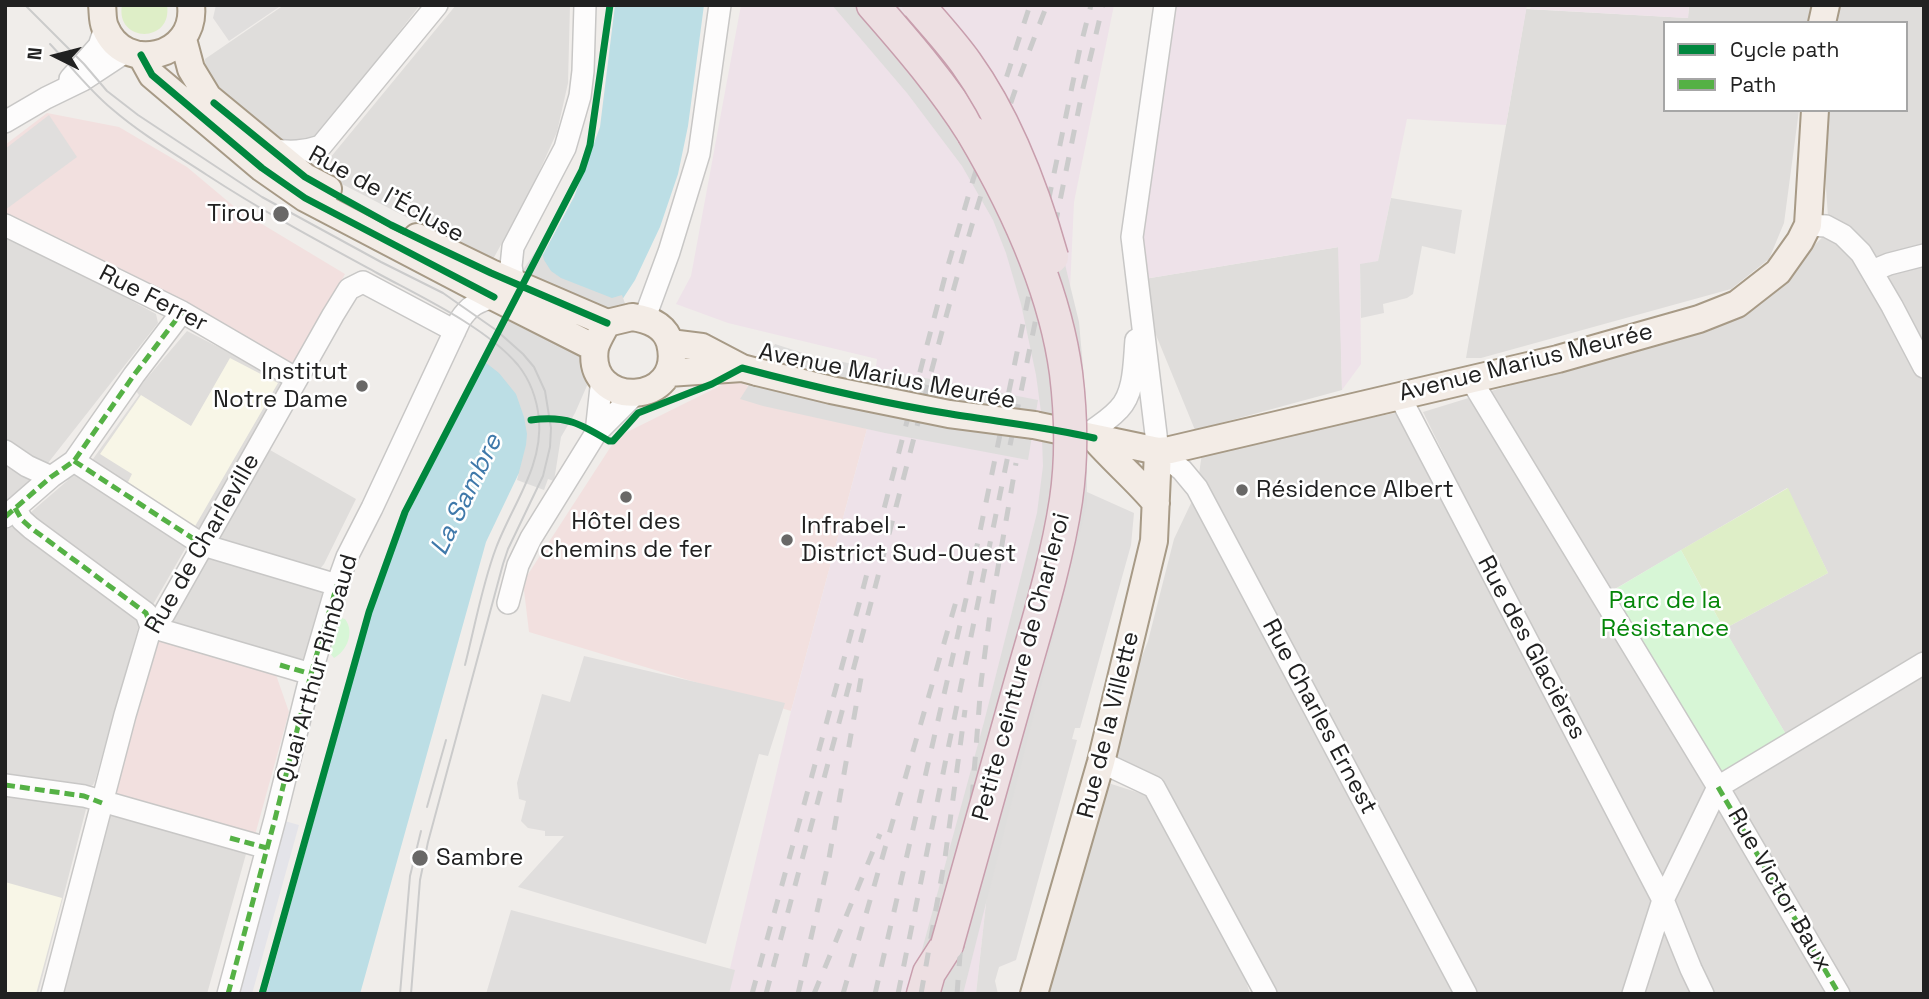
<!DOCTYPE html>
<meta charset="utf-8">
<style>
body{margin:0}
#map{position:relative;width:1929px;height:999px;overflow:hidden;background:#f0edea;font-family:"Space Grotesk",sans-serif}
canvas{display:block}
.frame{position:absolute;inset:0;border:7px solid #212121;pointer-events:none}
.legend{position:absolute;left:1663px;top:21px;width:245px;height:91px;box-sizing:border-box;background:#fff;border:2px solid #a6a6a6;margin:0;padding:9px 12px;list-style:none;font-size:21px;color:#212121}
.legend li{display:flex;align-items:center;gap:14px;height:35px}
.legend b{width:35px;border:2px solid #a6a6a6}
.north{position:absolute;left:21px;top:21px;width:70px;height:70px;-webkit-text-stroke:5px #fff;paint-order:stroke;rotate:276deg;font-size:19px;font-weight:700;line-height:28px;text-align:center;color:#212121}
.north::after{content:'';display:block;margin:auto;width:24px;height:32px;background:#212121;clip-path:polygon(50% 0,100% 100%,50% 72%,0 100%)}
</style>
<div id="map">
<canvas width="1929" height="999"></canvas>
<div class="frame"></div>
<ul class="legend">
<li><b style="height:9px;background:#00873e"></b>Cycle path</li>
<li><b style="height:9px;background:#55b145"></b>Path</li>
</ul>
<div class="north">N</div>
</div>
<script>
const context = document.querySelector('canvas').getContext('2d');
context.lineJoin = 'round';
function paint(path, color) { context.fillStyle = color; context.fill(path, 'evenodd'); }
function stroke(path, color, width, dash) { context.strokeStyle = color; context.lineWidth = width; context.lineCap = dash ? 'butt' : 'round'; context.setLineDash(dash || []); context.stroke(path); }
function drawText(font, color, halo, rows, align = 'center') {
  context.font = font + ' "Space Grotesk",sans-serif'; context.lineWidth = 5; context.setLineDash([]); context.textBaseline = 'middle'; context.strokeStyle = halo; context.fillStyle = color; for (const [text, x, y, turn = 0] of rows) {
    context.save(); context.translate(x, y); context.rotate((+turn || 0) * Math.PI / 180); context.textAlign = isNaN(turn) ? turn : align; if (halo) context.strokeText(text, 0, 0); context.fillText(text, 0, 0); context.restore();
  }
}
paint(new Path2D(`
 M 284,5 L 420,5 L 316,139 L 280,144 L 206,78 L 205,59 Z
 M 456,5 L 570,5 L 568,83 L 557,132 L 530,192 L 492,261 L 336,181 L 330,158 Z
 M 1689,5 L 1814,5 L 1811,23 L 1665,23 L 1665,110 L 1799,110 L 1784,223 L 1769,259 L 1731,289 L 1481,358 L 1466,358 L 1526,9 L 1688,18 Z
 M 1834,5 L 1924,5 L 1924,244 L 1876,259 L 1872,271 L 1924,255 L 1924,994 L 1466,994 L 1197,488 L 1202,453 L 1256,440 L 1400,412 L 1650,875 L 1423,412 L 1563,369 L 1755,303 L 1829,231 L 1823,146 L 1825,110 L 1906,110 L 1906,23 L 1830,23 ZM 1787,488 L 1828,573 L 1724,629 L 1791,743 L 1603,596 Z
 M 5,232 L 156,314 L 158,323 L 48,463 L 39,463 L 5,441 Z
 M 1339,247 L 1342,390 L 1195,430 L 1140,296 L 1138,280 Z
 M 187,331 L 285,381 L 199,535 L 95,467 L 93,459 L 139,395 L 136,391 Z
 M 270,450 L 356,499 L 324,564 L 319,570 L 220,545 L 217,536 Z
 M 5,459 L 30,476 L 30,483 L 5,504 Z
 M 77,467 L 189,542 L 151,608 L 30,524 L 30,513 L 67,481 Z
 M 1192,501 L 1463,994 L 1266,994 L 1154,788 L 1101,762 L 1148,641 L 1174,539 Z
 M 13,523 L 140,621 L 95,781 L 93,785 L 86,788 L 5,777 L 5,530 Z
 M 209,555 L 326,589 L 303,663 L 174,627 L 168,618 Z
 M 1105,782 L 1149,796 L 1246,981 L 1250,994 L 1044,994 Z
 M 5,795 L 84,806 L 86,809 L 38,994 L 5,994 Z
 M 110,815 L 246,854 L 207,994 L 62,994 Z`), '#dfdddb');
paint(new Path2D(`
 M 47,113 L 119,127 L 187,167 L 237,209 L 345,274 L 292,373 L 5,217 L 5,145 Z
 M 732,380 L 867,429 L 791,711 L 529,632 L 523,582 L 617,437 Z
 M 159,640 L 275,672 L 289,712 L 255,835 L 114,795 Z`), '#f2e0df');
paint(new Path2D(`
 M 741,5 L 1114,5 L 1074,202 L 1061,486 L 1006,722 L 976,994 L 724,994 L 791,711 L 867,429 L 877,359 L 728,323 L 676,304 L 691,276 Z
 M 1165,5 L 1527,5 L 1506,125 L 1407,119 L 1378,261 L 1360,265 L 1361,364 L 1342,390 L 1338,247 L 1138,280 Z
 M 1531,5 L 1689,5 L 1688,18 L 1530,9 Z`), '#eee2e9');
paint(new Path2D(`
 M 230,358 L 278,383 L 194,528 L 134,489 L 134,486 L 127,484 L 132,474 L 100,454 L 141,395 L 191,426 Z
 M 5,882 L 62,898 L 36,994 L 5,993 Z`), '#f8f6e7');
paint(new Path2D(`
 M 122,5 L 167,5 C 173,44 115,43 122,5 Z
 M 1788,488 L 1828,573 L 1724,629 L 1681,550 Z`), '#deeec7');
paint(new Path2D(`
 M 1681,550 L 1711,606 L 1791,743 L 1718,787 L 1602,597 Z
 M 338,617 L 345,619 C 355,632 347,651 334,658 L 328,651 Z`), '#d7f6d6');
paint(new Path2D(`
 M 216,5 L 282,5 L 229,41 L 213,18 Z
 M 49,115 L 77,157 L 5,210 L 5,149 Z
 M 1391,198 L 1462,210 L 1455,254 L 1422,246 L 1413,294 L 1407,298 L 1383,304 L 1384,313 L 1361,318 L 1360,264 L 1378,261 Z
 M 1087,492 L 1134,513 L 1131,545 L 1080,728 L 1075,728 L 1072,739 L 1077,740 L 1016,960 L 999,967 L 995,981 L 998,994 L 976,994 L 1006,722 Z
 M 584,656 L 785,703 L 768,756 L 759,754 L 706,944 L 518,887 L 564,836 L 545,836 L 545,831 L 528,828 L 521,821 L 526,801 L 519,799 L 517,783 L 542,694 L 570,702 Z
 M 511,910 L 735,970 L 729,994 L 486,994 Z`), '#e0dedd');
paint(new Path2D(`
 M 270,817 L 299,825 L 252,994 L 219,994 Z`), '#e4e4e9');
paint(new Path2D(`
 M 615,5 L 704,5 L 688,126 L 678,174 L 660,227 L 635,280 L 607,323 L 556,419 L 518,475 L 486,542 L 360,994 L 266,994 L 371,614 L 405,520 L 475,381 L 574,197 L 600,127 Z`), '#bcdee5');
paint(new Path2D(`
 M 832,5 L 897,5 L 979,105 L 936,5 L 1061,248 L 1079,322 L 1086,401 L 1087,504 L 963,994 L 910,994 L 984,722 L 1037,513 L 1043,466 L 1041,412 L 1036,375 L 1021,304 L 1006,253 L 993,220 L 962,166 L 907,93 Z
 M 540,245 L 544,260 L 551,271 L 561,278 L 612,298 L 622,295 L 627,309 L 596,365 L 575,413 L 561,437 L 554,481 L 548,479 L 544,490 L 517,480 L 526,445 L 527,434 L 524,417 L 516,394 L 499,373 L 481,359 L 501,321 L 504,303 L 514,283 Z
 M 775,344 L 812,356 L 1038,400 L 1028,460 L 885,433 L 763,406 L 740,399 Z`), '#dedddc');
const minor = new Path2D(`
 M 1165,5 L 1132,237 L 1158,451 L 1182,470 L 1197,488 L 1466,994
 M 70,79 L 99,46 L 105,28
 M 5,122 L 46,98 L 83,80 L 127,51
 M 272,150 C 290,152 304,152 321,146 L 437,5
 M 5,225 L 182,312 L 297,379
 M 1808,225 L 1826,226 L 1843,235 L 1861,253 L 1892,306 L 1924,367
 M 1872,271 L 1889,264 L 1924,255
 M 514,283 L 511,266 L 513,247 L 565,148 L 580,96 L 583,71 L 585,5
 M 643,318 L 648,309 L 669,252 L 699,154 L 720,5
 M 1470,378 L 1718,787 L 1839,994
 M 1399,395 L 1663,900 L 1691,969 L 1703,994
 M 596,433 L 602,378
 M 1084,436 C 1096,428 1109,420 1119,409 C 1135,393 1134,361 1136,340
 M 5,451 L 27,466 L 51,477
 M 74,461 L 203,545 L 337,585
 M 15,508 L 22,520 L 31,528 L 146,613 L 151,627 L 311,674
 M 5,517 L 51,477 L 74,461 L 134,375 L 182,312
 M 508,603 L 518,565 L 531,538 L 596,433 L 635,394
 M 1101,762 L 1154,787 L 1266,994
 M 5,785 L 84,796 L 267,848
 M 1718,787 L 1924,663
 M 52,994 L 125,715 L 151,627 L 164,614 L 333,315 L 349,289 L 363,282 L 455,331
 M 228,994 L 275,819 L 311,674 L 337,585 L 347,557 L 372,508 L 460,320 C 469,306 478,301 494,297
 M 1633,994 L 1663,900 L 1718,787`);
const major = new Path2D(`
 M 102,5 C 103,12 102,20 105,27 C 124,75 197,58 191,5
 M 1822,23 L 1826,5
 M 183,39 L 191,69 L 208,97 L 305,177 L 328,189
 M 141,55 L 152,75 L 262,168 L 305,198 L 494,297 L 595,348
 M 417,237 L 491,273 L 607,323
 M 632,317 C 648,319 665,325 670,343 C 686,407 585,410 595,348 C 597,340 603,331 607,323 Z
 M 670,343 L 702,347 L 742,368 L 757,372
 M 668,373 L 742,368
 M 1034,425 L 1158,451 L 1170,450 L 1558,359 L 1699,319 L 1737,304 L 1778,272 L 1800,241 L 1808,225 L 1815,110
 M 1094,438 C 1114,461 1137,480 1156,503
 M 1034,994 L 1101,762 L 1154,541 L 1158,451`);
const highway = new Path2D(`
 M 873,5 C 909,46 944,87 973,133
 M 923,994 L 929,973 L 947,945`);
stroke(minor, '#c8c7c6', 24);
stroke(major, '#a79a86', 30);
stroke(highway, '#c89ead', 35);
stroke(minor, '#fdfcfc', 21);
stroke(major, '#f3ece6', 26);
stroke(highway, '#eddfe2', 32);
stroke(new Path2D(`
 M 25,5 L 84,64 L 107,91 L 138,115 L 262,197 L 381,262 L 443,293 L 496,330 L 523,354 L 534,367 L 545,391 L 551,428 L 550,447 L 543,476 L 508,549 L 503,564 L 428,842 L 420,880 L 411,994
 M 50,44 C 70,65 89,90 112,109 C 141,134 175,154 207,175 C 262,211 320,242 377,273 C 421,297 486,327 518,365 C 530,380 537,400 539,419 C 543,467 512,505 496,548 C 482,585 475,626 465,665
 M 427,807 L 446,740
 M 400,994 L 410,876 L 421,831`), '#cbcbcb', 2);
stroke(new Path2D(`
 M 752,994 L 859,604 L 947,269 L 973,180 L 1030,5
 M 766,994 C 809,832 854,670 896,507 C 940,338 982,168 1047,5
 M 798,994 L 828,864 L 861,678
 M 814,994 L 880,834
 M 843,994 L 957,598
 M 875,994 L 966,599 L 1080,48 L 1091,5
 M 898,994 L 1083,88 L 1103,5
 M 921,994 L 945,858 L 965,710
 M 957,994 L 981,683 L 990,614 L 1016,463`), '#cbcbcb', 5, [14, 14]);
const majorBridge = new Path2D(`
 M 757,372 L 831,390 L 949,414 L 1034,425`);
const highwayBridge = new Path2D(`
 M 918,5 C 934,24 951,42 966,63 C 1007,120 1033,190 1052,257
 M 947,945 C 970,862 994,779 1017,695 C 1035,631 1056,566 1066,500 C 1072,459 1071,414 1066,373 C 1055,291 1015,204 973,133`);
stroke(majorBridge, '#a79a86', 30, []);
stroke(highwayBridge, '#c89ead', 35, []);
stroke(majorBridge, '#f3ece6', 26);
stroke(highwayBridge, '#eddfe2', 32);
stroke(new Path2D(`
 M 74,461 L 203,545
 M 15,508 L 22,520 L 31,528 L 146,613 L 151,627
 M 5,517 L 51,477 L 74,461 L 134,375 L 182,312
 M 280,665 L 311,674
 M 5,785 L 84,796 L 102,803
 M 1718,787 L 1839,994
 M 230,838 L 267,848
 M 228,994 L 275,819 L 311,674 L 337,585`), '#55b145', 5, [10, 5]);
stroke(new Path2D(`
 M 141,55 L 152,75 L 262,168 L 305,198 L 494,297
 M 214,103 L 305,177 L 335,194 L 391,225 L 432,245 L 491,273 L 607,323
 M 531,420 C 566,415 581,424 609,441 L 613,441 L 638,413 L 712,384 L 742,368 C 810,386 881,403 951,414 C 999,422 1047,427 1094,438
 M 262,994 L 369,612 L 405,512 L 582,170 L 590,145 L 610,5`), '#00873e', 7);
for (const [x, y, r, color] of [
 [281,214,9,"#696867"],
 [362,386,7,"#696867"],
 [1242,490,7,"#696867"],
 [626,497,7,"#696867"],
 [787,540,7,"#696867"],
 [420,858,9,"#696867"]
]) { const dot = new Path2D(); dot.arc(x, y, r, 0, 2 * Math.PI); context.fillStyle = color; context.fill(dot); stroke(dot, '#fff', 2.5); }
drawText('24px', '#212121', '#fff', [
 ["Rue de l'Écluse",386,195,29],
 ["Rue Ferrer",153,299,27],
 ["Avenue Marius Meurée",1526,363,-14],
 ["Avenue Marius Meurée",887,377,11],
 ["Rue de Charleville",203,544,-60],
 ["Rue des Glacières",1531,648,62],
 ["Petite ceinture de Charleroi",1022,667,-75],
 ["Quai Arthur Rimbaud",318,669,-74],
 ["Rue Charles Ernest",1319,717,62],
 ["Rue de la Villette",1109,725,-76],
 ["Rue Victor Baux",1779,890,60]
]);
drawText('24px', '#212121', '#fff', [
 ["Tirou",265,214,"right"],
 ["Institut",348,372,"right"],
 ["Notre Dame",348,400,"right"],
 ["Résidence Albert",1256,490],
 ["Hôtel des",626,522,"center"],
 ["chemins de fer",626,550,"center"],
 ["Infrabel -",801,526],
 ["District Sud-Ouest",801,554],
 ["Sambre",436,858]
], 'left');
drawText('24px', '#048608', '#fff', [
 ["Parc de la",1665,601],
 ["Résistance",1665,629]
]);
drawText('italic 26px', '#3f79aa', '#fff', [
 ["La Sambre",467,495,-64]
]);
</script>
